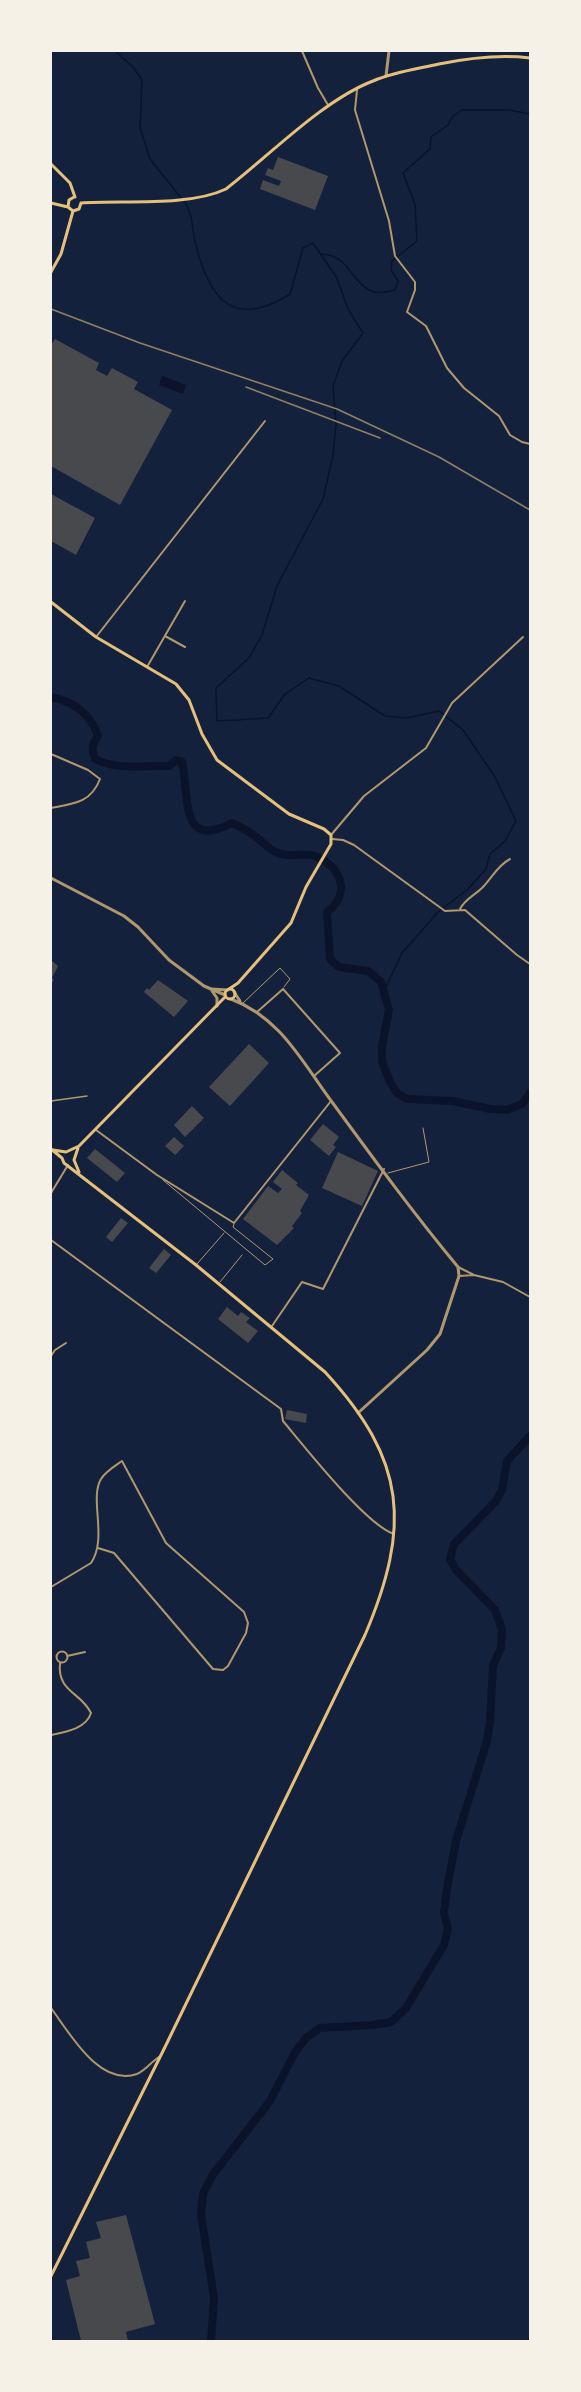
<!DOCTYPE html>
<style>
body{margin:0}
#map{position:relative;width:581px;height:2392px;overflow:hidden;background:#14213d;font-family:Helvetica,sans-serif}
canvas{display:block}
.frame{position:absolute;inset:0;border:52px solid #f6f1e7;pointer-events:none}
</style>
<div id="map">
<canvas width="581" height="2392"></canvas>
<div class="frame"></div>
</div>
<script>
const context = document.querySelector('canvas').getContext('2d');
context.lineJoin = 'round';
function paint(path, color) { context.fillStyle = color; context.fill(path, 'evenodd'); }
function stroke(path, color, width, dash) { context.strokeStyle = color; context.lineWidth = width; context.lineCap = dash ? 'butt' : 'round'; context.setLineDash(dash || []); context.stroke(path); }
paint(new Path2D(`
 M 162,376 L 186,385 L 183,394 L 159,385 Z`), '#0b132b');
stroke(new Path2D(`
 M 115,51 L 133,67 L 142,80 L 140,128 L 150,159 L 181,198
 M 184,201 C 192,212 192,224 194,237 C 207,295 230,332 290,294 L 303,248 L 313,243 L 337,278 L 348,309 L 363,333 L 342,361 L 333,386 L 336,424 L 333,455 L 323,499 L 277,586 L 262,635 L 249,658 L 216,688 L 217,721 L 268,718 L 285,694 L 309,678 L 339,686 L 385,716 L 406,718 L 439,711 L 463,730 L 495,777 L 516,821 L 505,841 L 490,854 L 486,869 L 468,889 L 438,912 L 402,953 L 384,991
 M 321,254 C 358,255 351,304 395,290 L 398,281 L 391,270 L 392,261 L 417,241 L 415,204 L 403,173 L 430,149 L 431,137 L 448,125 L 453,116 L 462,110 L 509,110 L 530,114`), '#0b132b', 1.5);
stroke(new Path2D(`
 M 51,697 C 73,701 91,714 98,736 C 92,744 91,749 95,759 C 119,771 143,765 169,766 L 176,760 L 182,762 C 190,795 178,851 232,823 C 241,827 249,831 256,837 C 264,843 269,850 278,853 C 291,858 305,852 315,856 C 341,866 352,894 327,912 L 330,959 L 339,967 L 368,971 L 381,982 L 389,1010 L 382,1046 L 382,1061 L 390,1082 L 397,1093 L 407,1099 L 453,1101 L 490,1109 L 507,1110 L 522,1104 L 530,1093
 M 211,2341 L 214,2298 L 201,2214 L 203,2194 L 212,2176 L 270,2101 L 294,2054 L 306,2038 L 320,2028 L 373,2025 L 391,2022 L 406,2008 L 444,1945 L 448,1929 L 444,1913 L 447,1888 L 456,1841 L 487,1741 L 490,1722 L 493,1665 L 501,1648 L 502,1629 L 495,1610 L 456,1570 L 450,1559 L 454,1544 L 496,1501 L 502,1490 L 507,1461 L 530,1436`), '#0b132b', 8);
paint(new Path2D(`
 M 278,157 L 328,176 L 315,210 L 260,189 L 263,180 L 279,186 L 281,181 L 265,175 L 268,168 L 273,170 Z
 M 55,339 L 99,363 L 96,370 L 107,376 L 112,368 L 138,382 L 134,389 L 172,410 L 120,505 L 51,466 L 51,345 Z
 M 51,494 L 95,518 L 76,555 L 51,541 Z
 M 51,960 L 58,966 L 52,978 L 54,980 L 51,984 Z
 M 158,980 L 188,1001 L 174,1017 L 144,992 L 147,988 L 149,990 Z
 M 249,1044 L 269,1063 L 230,1106 L 209,1087 Z
 M 192,1106 L 204,1118 L 185,1137 L 174,1125 Z
 M 323,1124 L 339,1137 L 333,1145 L 336,1147 L 329,1156 L 310,1140 Z
 M 174,1137 L 184,1146 L 175,1155 L 165,1146 Z
 M 95,1149 L 125,1173 L 117,1182 L 87,1158 Z
 M 338,1152 L 378,1171 L 362,1206 L 322,1188 Z
 M 282,1170 L 298,1183 L 296,1185 L 309,1195 L 300,1211 L 302,1213 L 292,1226 L 294,1228 L 277,1245 L 243,1219 L 268,1186 L 278,1193 L 282,1189 L 273,1182 Z
 M 121,1218 L 128,1223 L 112,1242 L 106,1237 Z
 M 164,1249 L 171,1255 L 156,1273 L 149,1268 Z
 M 227,1307 L 238,1316 L 241,1312 L 250,1318 L 246,1322 L 258,1331 L 248,1343 L 218,1319 Z
 M 287,1410 L 307,1414 L 306,1423 L 285,1419 Z
 M 126,2215 L 155,2324 L 126,2332 L 128,2341 L 81,2341 L 66,2280 L 80,2276 L 76,2261 L 90,2258 L 86,2242 L 101,2238 L 96,2222 Z`), '#48494c');
stroke(new Path2D(`
 M 243,1003 L 280,968 L 290,979 L 284,987
 M 388,1173 L 429,1162 L 423,1128
 M 163,1180 L 265,1265 L 273,1259 L 233,1227 L 234,1224
 M 197,1264 L 224,1233
 M 220,1282 L 242,1255`), '#b1986c', 1);
stroke(new Path2D(`
 M 51,1101 L 87,1096`), '#b1986c', 1.5);
stroke(new Path2D(`
 M 302,51 L 318,88 L 328,105
 M 357,90 L 355,110 L 389,221 L 395,256 L 415,282 L 415,290 L 407,312 L 426,326 L 447,368 L 464,388 L 499,416 L 510,435 L 522,442 L 530,444
 M 165,636 L 185,647
 M 96,637 L 265,421
 M 147,667 L 185,601
 M 51,754 L 88,770 L 100,779 C 91,803 73,804 51,808
 M 331,835 L 364,796 L 426,748 L 452,703 L 523,637
 M 332,839 L 343,840 L 354,845 L 445,911 L 465,910 L 517,955 L 530,964
 M 460,909 C 465,899 475,895 482,888 C 492,878 497,866 510,859
 M 257,1012 L 283,989 L 340,1053 L 314,1076
 M 96,1130 L 157,1175 L 234,1223 L 331,1101
 M 51,1193 L 68,1165
 M 51,1240 L 281,1409 L 283,1421 C 304,1446 366,1525 394,1534
 M 458,1267 L 474,1275 L 503,1282 L 530,1297
 M 459,1276 L 474,1275
 M 272,1326 L 302,1282 L 323,1289 L 384,1169
 M 51,1356 L 55,1350 L 66,1343
 M 51,1587 L 91,1563 C 108,1538 89,1499 101,1479 C 105,1472 115,1466 122,1461 L 166,1543 L 244,1612 L 248,1623 L 246,1633 L 228,1666 L 223,1670 L 213,1669 L 114,1553 L 98,1548
 M56.5 1657a5.5 5.5 0 1 1 11 0a5.5 5.5 0 1 1-11 0Z
 M 67,1656 L 85,1652
 M 51,1735 C 65,1732 86,1729 91,1713 C 81,1692 57,1692 60,1663
 M 51,2008 C 69,2032 99,2087 137,2074 C 146,2070 151,2062 159,2057`), '#b1986c', 2);
stroke(new Path2D(`
 M 386,76 L 389,51
 M 51,878 L 124,916 L 138,927 L 169,960 L 204,986 L 225,995
 M 212,989 L 228,990
 M 212,991 L 217,998 L 217,1006
 M 234,992 L 240,1001
 M 231,999 C 281,1018 302,1062 332,1102 C 373,1158 414,1214 458,1267 L 459,1276 L 440,1334 L 427,1350 L 358,1413`), '#b1986c', 3);
stroke(new Path2D(`
 M 51,164 L 70,183 L 75,197
 M 51,203 L 68,207 L 73,211
 M 81,203 C 123,200 188,207 226,189 C 269,156 323,100 373,81 C 394,72 417,69 439,64 C 469,58 499,54 530,58
 M 68,207 L 69,200 L 74,197
 M 73,211 L 79,209 L 81,203
 M 51,272 L 61,254 L 73,211
 M 51,602 L 96,637 L 176,684 L 189,700 L 202,734 L 217,760 L 289,814 L 324,829 L 331,835 L 331,844 L 306,887 L 291,923 L 238,983 L 229,989
 M225 994a5 5 0 1 1 10 0a5 5 0 1 1-10 0Z
 M 78,1148 L 74,1160 L 79,1172
 M 51,1149 L 62,1158 L 64,1163 L 196,1265 L 325,1372 C 407,1461 411,1526 365,1635 L 165,2047 L 51,2276
 M 53,1150 L 66,1152 L 79,1146 L 225,997`), '#e5c07b', 3);
stroke(new Path2D(`
 M 51,309 L 140,343 L 337,409 L 439,457 L 530,510
 M 246,387 L 380,438`), '#918062', 1.5);
</script>
